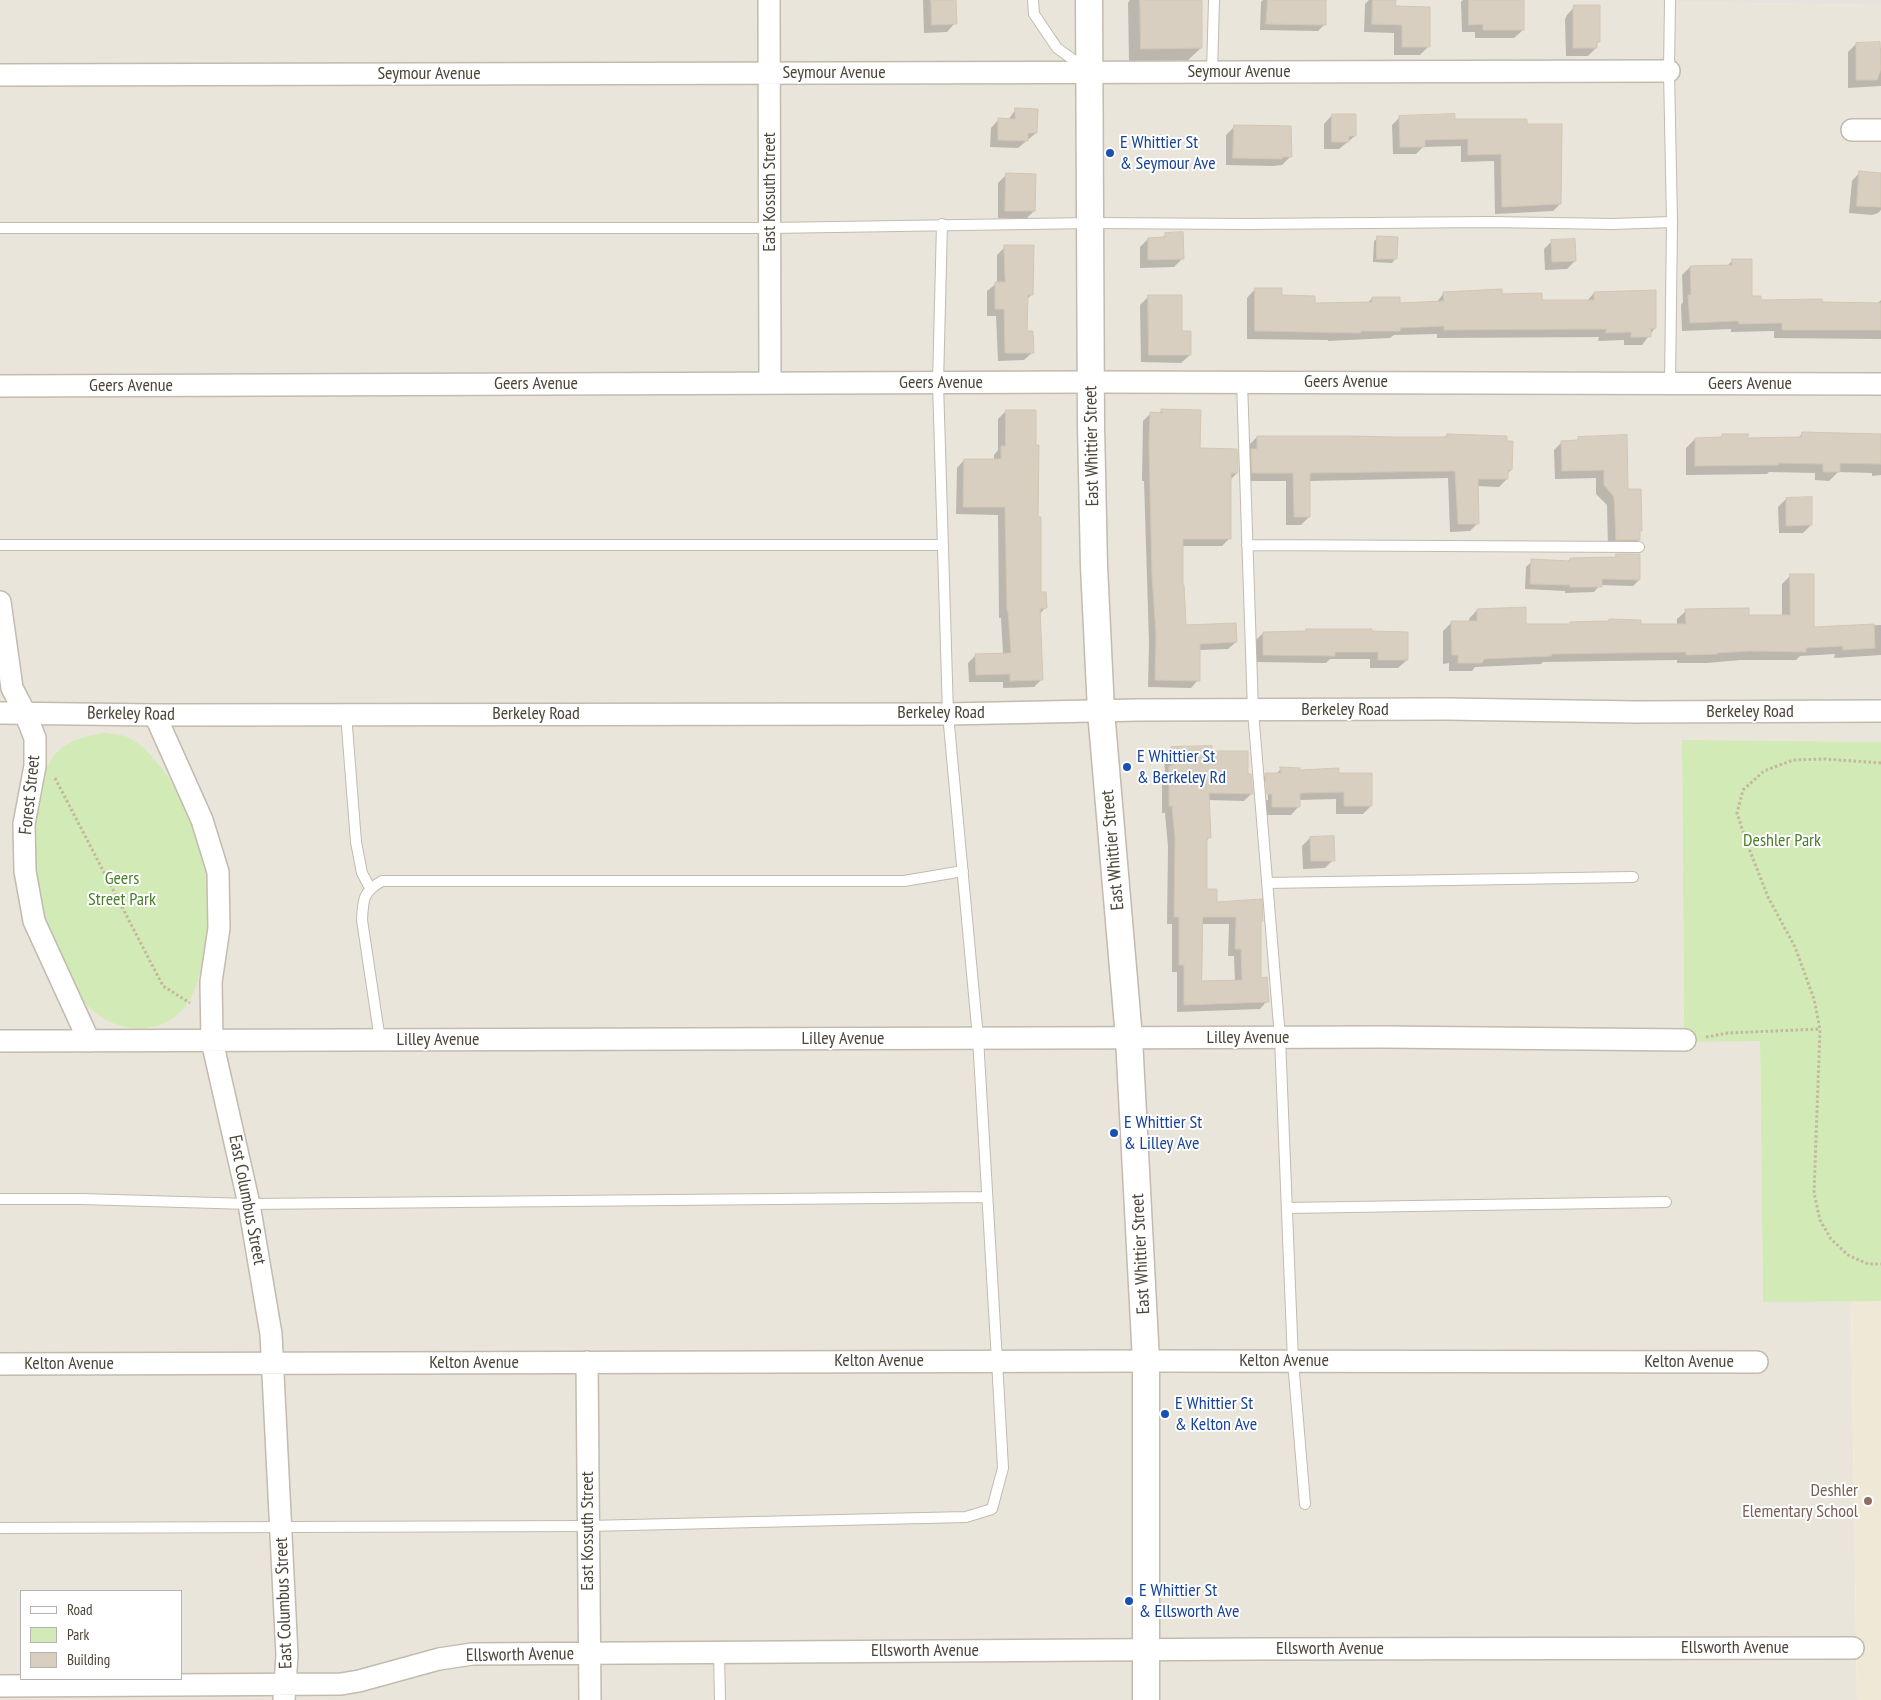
<!DOCTYPE html>
<style>
body{margin:0}
#map{position:relative;width:1881px;height:1700px;overflow:hidden;background:#f6f3ec;font-family:"PT Sans Narrow",sans-serif}
canvas{display:block}
.legend{position:absolute;left:20px;top:1590px;width:162px;height:90px;box-sizing:border-box;background:#fff;border:1px solid #b7b4b0;margin:0;padding:6px 9px;list-style:none;font-size:15px;color:#4b4439}
.legend li{display:flex;align-items:center;gap:10px;height:25px}
.legend b{width:25px;border:1px solid #b7b4b0}
</style>
<div id="map">
<canvas width="1881" height="1700"></canvas>
<ul class="legend">
<li><b style="height:6px;background:#fff"></b>Road</li>
<li><b style="height:14px;background:#d2eab5"></b>Park</li>
<li><b style="height:14px;background:#d8cfc1"></b>Building</li>
</ul>
</div>
<script>
const context = document.querySelector('canvas').getContext('2d');
context.lineJoin = 'round';
function paint(path, color) { context.fillStyle = color; context.fill(path, 'evenodd'); }
function stroke(path, color, width, dash) { context.strokeStyle = color; context.lineWidth = width; context.lineCap = dash ? 'butt' : 'round'; context.setLineDash(dash || []); context.stroke(path); }
function drawText(font, color, halo, rows, align = 'center') {
  context.font = font + ' "PT Sans Narrow",sans-serif'; context.lineWidth = 4; context.setLineDash([]); context.textBaseline = 'middle'; context.strokeStyle = halo; context.fillStyle = color; for (const [text, x, y, turn = 0] of rows) {
    context.save(); context.translate(x, y); context.rotate((+turn || 0) * Math.PI / 180); context.textAlign = isNaN(turn) ? turn : align; if (halo) context.strokeText(text, 0, 0); context.fillText(text, 0, 0); context.restore();
  }
}
paint(new Path2D(`
 M 0,0 L 1672,0 L 1672,2 L 1881,5 L 1881,742 L 1682,741 L 1684,1041 L 1760,1041 L 1763,1301 L 1851,1301 L 1857,1700 L 0,1700 ZM 147,750 L 159,764 L 177,794 L 191,823 L 203,857 L 177,1015 L 163,1024 L 150,1028 L 134,1028 L 118,1025 ZM 21,1591 L 181,1591 L 181,1679 L 21,1679 Z`), '#eae5da');
paint(new Path2D(`
 M 1672,0 L 1881,0 L 1881,5 L 1672,2 Z`), '#e6e2dd');
paint(new Path2D(`
 M 1851,1301 L 1881,1301 L 1881,1700 L 1857,1700 Z`), '#efe8d6');
paint(new Path2D(`
 M 104,733 C 111,734 120,734 127,737 C 168,754 203,840 208,882 C 213,914 206,945 199,976 C 194,998 180,1020 157,1026 C 125,1035 93,1018 76,991 C 68,978 63,963 57,949 C 50,936 40,922 37,908 C 34,898 36,885 35,874 C 34,855 31,835 33,817 C 34,801 44,768 54,756 C 67,740 85,736 104,733 Z
 M 1682,740 L 1881,742 L 1881,1301 L 1763,1302 L 1760,1041 L 1684,1042 Z`), '#d2eab5');
paint(new Path2D(`
 M 923,0 L 955,0 L 955,23 L 947,32 L 924,33 Z
 M 1130,0 L 1200,0 L 1201,48 L 1188,60 L 1129,61 L 1128,3 Z
 M 1263,0 L 1325,0 L 1325,24 L 1318,31 L 1260,30 L 1261,2 Z
 M 1369,0 L 1394,0 L 1394,8 L 1428,47 L 1420,55 L 1394,55 L 1394,33 L 1364,32 L 1365,4 Z
 M 1463,0 L 1523,0 L 1523,30 L 1514,38 L 1475,38 L 1475,32 L 1462,32 L 1461,2 Z
 M 1575,6 L 1599,42 L 1596,44 L 1596,48 L 1588,56 L 1566,56 L 1565,19 L 1567,15 Z
 M 1856,44 L 1881,48 L 1881,86 L 1848,88 L 1848,52 Z
 M 1016,109 L 1036,133 L 1018,148 L 990,147 L 991,128 L 999,119 L 1008,120 Z
 M 1332,115 L 1355,136 L 1339,149 L 1324,149 L 1324,124 Z
 M 1400,117 L 1526,125 L 1560,204 L 1553,211 L 1495,214 L 1494,161 L 1461,162 L 1461,146 L 1423,147 L 1416,154 L 1393,154 L 1392,125 Z
 M 1235,126 L 1290,157 L 1282,165 L 1272,166 L 1226,165 L 1226,135 Z
 M 1860,172 L 1881,174 L 1881,210 L 1878,213 L 1872,215 L 1849,213 L 1852,181 Z
 M 1007,174 L 1034,211 L 1026,219 L 998,218 L 998,183 Z
 M 1166,234 L 1182,259 L 1174,267 L 1140,268 L 1140,247 L 1148,239 L 1161,239 Z
 M 1378,238 L 1395,259 L 1392,263 L 1373,262 L 1374,241 Z
 M 1552,241 L 1575,261 L 1567,269 L 1545,270 L 1544,249 Z
 M 1005,247 L 1031,295 L 1026,300 L 1026,332 L 1033,352 L 1024,360 L 998,361 L 996,316 L 987,316 L 987,291 L 997,283 L 997,255 Z
 M 1733,260 L 1750,297 L 1760,301 L 1877,304 L 1881,300 L 1881,339 L 1774,338 L 1774,331 L 1731,332 L 1731,329 L 1682,331 L 1681,305 L 1683,302 L 1682,275 L 1690,267 L 1727,266 Z
 M 1255,289 L 1313,304 L 1367,304 L 1372,298 L 1398,304 L 1436,303 L 1444,293 L 1501,296 L 1541,301 L 1586,302 L 1594,293 L 1655,328 L 1642,345 L 1624,345 L 1624,340 L 1598,341 L 1599,337 L 1437,338 L 1437,334 L 1394,335 L 1390,338 L 1328,341 L 1328,340 L 1247,339 L 1247,298 Z
 M 1149,296 L 1181,333 L 1190,355 L 1181,363 L 1141,362 L 1140,305 Z
 M 1162,410 L 1199,449 L 1237,473 L 1230,480 L 1230,538 L 1222,546 L 1182,546 L 1184,626 L 1236,642 L 1228,649 L 1199,650 L 1198,680 L 1191,688 L 1148,687 L 1149,643 L 1144,481 L 1142,481 L 1143,421 L 1150,414 L 1158,414 Z
 M 1006,411 L 1037,518 L 1040,593 L 1045,608 L 1039,615 L 1041,680 L 1034,687 L 1003,688 L 1003,682 L 969,682 L 968,663 L 976,655 L 1003,654 L 1001,618 L 999,618 L 998,515 L 956,514 L 957,468 L 964,460 L 994,461 L 994,455 L 998,450 L 998,419 Z
 M 1802,434 L 1881,436 L 1881,475 L 1872,476 L 1872,473 L 1838,472 L 1829,481 L 1815,480 L 1815,473 L 1769,472 L 1767,474 L 1686,475 L 1686,448 L 1695,439 L 1719,439 L 1723,435 L 1745,439 L 1797,439 Z
 M 1447,435 L 1511,470 L 1507,474 L 1507,479 L 1499,487 L 1477,486 L 1478,523 L 1470,531 L 1450,532 L 1448,478 L 1309,481 L 1309,517 L 1301,525 L 1286,525 L 1286,481 L 1244,481 L 1244,458 L 1249,453 L 1249,445 L 1257,437 L 1444,438 Z
 M 1579,438 L 1627,491 L 1639,532 L 1639,540 L 1631,548 L 1608,548 L 1607,505 L 1596,494 L 1596,478 L 1555,479 L 1554,450 L 1562,442 L 1575,442 Z
 M 1786,499 L 1811,525 L 1803,533 L 1779,533 L 1778,507 Z
 M 1617,555 L 1639,580 L 1633,586 L 1600,585 L 1594,592 L 1565,593 L 1565,591 L 1525,589 L 1526,567 L 1532,561 L 1567,562 L 1570,559 L 1613,558 Z
 M 1791,575 L 1812,628 L 1881,625 L 1881,655 L 1834,658 L 1835,654 L 1800,656 L 1796,660 L 1740,660 L 1707,663 L 1677,663 L 1677,660 L 1543,662 L 1541,664 L 1475,667 L 1472,671 L 1449,671 L 1449,663 L 1443,664 L 1443,631 L 1452,622 L 1469,622 L 1469,619 L 1477,610 L 1525,625 L 1568,626 L 1571,623 L 1608,622 L 1609,621 L 1640,626 L 1677,625 L 1677,619 L 1686,611 L 1748,616 L 1782,616 L 1782,584 Z
 M 1307,630 L 1407,660 L 1398,668 L 1370,668 L 1370,659 L 1330,659 L 1326,663 L 1255,662 L 1255,641 L 1263,633 L 1304,632 Z
 M 1171,748 L 1211,752 L 1247,775 L 1252,793 L 1244,801 L 1208,800 L 1210,837 L 1205,842 L 1206,890 L 1215,903 L 1262,921 L 1260,923 L 1259,979 L 1267,1001 L 1260,1009 L 1177,1012 L 1177,972 L 1172,972 L 1172,924 L 1167,924 L 1168,847 L 1165,813 L 1162,813 L 1162,775 L 1165,772 L 1164,756 ZM 1201,924 L 1229,924 L 1228,956 L 1234,956 L 1235,982 L 1201,982 Z
 M 1281,769 L 1338,774 L 1371,806 L 1363,814 L 1336,814 L 1336,799 L 1299,800 L 1299,806 L 1291,815 L 1265,815 L 1257,783 L 1266,775 L 1275,775 ZM 1264,781 L 1267,781 L 1268,800 L 1266,800 Z
 M 1310,838 L 1333,860 L 1325,868 L 1303,869 L 1302,846 Z`), '#0003');
const building = new Path2D(`
 M 931,0 L 956,0 L 957,24 L 932,25 Z
 M 1140,0 L 1202,0 L 1202,48 L 1141,49 Z
 M 1268,0 L 1326,0 L 1326,25 L 1266,24 Z
 M 1373,0 L 1396,0 L 1395,6 L 1430,7 L 1430,47 L 1402,47 L 1402,25 L 1372,24 Z
 M 1469,0 L 1524,0 L 1524,30 L 1483,30 L 1483,24 L 1469,25 Z
 M 1574,5 L 1600,5 L 1600,42 L 1597,42 L 1597,48 L 1573,48 L 1573,10 Z
 M 1880,42 L 1881,69 L 1877,80 L 1856,80 L 1856,43 Z
 M 1015,108 L 1038,109 L 1037,133 L 1028,133 L 1028,141 L 998,140 L 998,118 L 1015,119 Z
 M 1332,114 L 1356,114 L 1356,136 L 1349,136 L 1349,142 L 1332,142 Z
 M 1455,114 L 1455,119 L 1527,119 L 1527,124 L 1562,124 L 1561,204 L 1502,207 L 1501,154 L 1468,155 L 1468,139 L 1425,140 L 1425,147 L 1400,147 L 1399,116 Z
 M 1234,125 L 1291,126 L 1292,157 L 1282,157 L 1282,159 L 1233,158 Z
 M 1859,171 L 1881,173 L 1881,207 L 1857,206 Z
 M 1006,173 L 1036,174 L 1035,211 L 1005,211 Z
 M 1183,232 L 1184,259 L 1148,260 L 1148,238 L 1165,237 L 1165,233 Z
 M 1377,236 L 1398,237 L 1397,259 L 1377,259 Z
 M 1575,239 L 1576,261 L 1552,262 L 1551,240 Z
 M 1004,245 L 1034,245 L 1033,295 L 1028,295 L 1027,331 L 1033,331 L 1034,353 L 1005,353 L 1004,309 L 995,309 L 995,282 L 1005,282 Z
 M 1732,259 L 1752,259 L 1752,296 L 1761,296 L 1761,300 L 1822,299 L 1822,302 L 1881,303 L 1881,330 L 1782,330 L 1782,323 L 1739,324 L 1738,321 L 1690,323 L 1688,295 L 1691,295 L 1690,266 L 1732,265 Z
 M 1255,288 L 1282,288 L 1282,295 L 1315,296 L 1315,303 L 1372,302 L 1372,297 L 1400,297 L 1400,303 L 1444,301 L 1443,292 L 1502,289 L 1502,294 L 1542,293 L 1542,300 L 1594,300 L 1594,292 L 1656,290 L 1656,328 L 1651,329 L 1651,337 L 1631,337 L 1631,332 L 1605,333 L 1607,329 L 1444,330 L 1444,326 L 1400,328 L 1400,331 L 1361,331 L 1361,333 L 1255,331 Z
 M 1148,295 L 1182,295 L 1182,331 L 1191,331 L 1191,355 L 1149,355 Z
 M 1161,409 L 1201,410 L 1200,448 L 1237,449 L 1238,473 L 1231,473 L 1231,539 L 1183,539 L 1183,585 L 1184,585 L 1186,625 L 1236,623 L 1237,642 L 1200,644 L 1200,681 L 1155,680 L 1156,635 L 1152,575 L 1149,445 L 1150,412 L 1162,413 Z
 M 1006,410 L 1036,410 L 1036,445 L 1039,445 L 1038,517 L 1041,517 L 1041,592 L 1046,592 L 1047,608 L 1040,609 L 1043,680 L 1010,681 L 1010,674 L 976,675 L 975,654 L 1011,653 L 1008,611 L 1007,611 L 1005,507 L 963,507 L 964,459 L 1001,459 L 1001,446 L 1005,446 Z
 M 1802,432 L 1881,434 L 1881,464 L 1840,463 L 1840,472 L 1823,472 L 1823,464 L 1778,463 L 1778,465 L 1695,466 L 1695,438 L 1722,437 L 1722,434 L 1749,434 L 1747,438 L 1801,437 Z
 M 1447,434 L 1507,436 L 1507,441 L 1513,441 L 1512,470 L 1508,470 L 1508,479 L 1478,479 L 1479,524 L 1458,524 L 1455,471 L 1310,473 L 1310,517 L 1294,517 L 1293,473 L 1252,473 L 1251,449 L 1257,449 L 1257,436 L 1350,436 L 1393,437 L 1447,437 Z
 M 1627,435 L 1628,489 L 1641,489 L 1642,531 L 1640,531 L 1640,540 L 1616,540 L 1614,497 L 1604,485 L 1604,470 L 1562,471 L 1561,441 L 1578,440 L 1578,437 Z
 M 1812,497 L 1812,525 L 1786,526 L 1786,498 Z
 M 1616,554 L 1640,554 L 1640,580 L 1602,579 L 1602,587 L 1570,587 L 1570,585 L 1530,584 L 1531,559 L 1570,561 L 1570,558 L 1616,557 Z
 M 1790,574 L 1814,574 L 1814,627 L 1874,624 L 1875,648 L 1843,650 L 1843,646 L 1806,648 L 1806,652 L 1750,651 L 1717,653 L 1717,654 L 1686,655 L 1686,652 L 1552,654 L 1551,656 L 1484,659 L 1482,663 L 1458,663 L 1458,655 L 1452,655 L 1451,621 L 1477,621 L 1477,609 L 1526,607 L 1526,624 L 1570,624 L 1570,622 L 1609,621 L 1609,619 L 1641,620 L 1641,624 L 1686,624 L 1685,609 L 1749,608 L 1749,615 L 1790,615 Z
 M 1306,629 L 1372,629 L 1372,631 L 1408,632 L 1408,660 L 1378,660 L 1378,652 L 1335,652 L 1335,656 L 1263,655 L 1263,632 L 1306,631 Z
 M 1212,746 L 1212,751 L 1248,751 L 1248,774 L 1251,774 L 1253,794 L 1209,793 L 1211,838 L 1207,838 L 1207,889 L 1217,889 L 1217,902 L 1262,899 L 1263,921 L 1261,921 L 1261,978 L 1267,977 L 1269,1002 L 1184,1005 L 1184,965 L 1179,965 L 1179,917 L 1174,917 L 1175,839 L 1172,806 L 1169,806 L 1169,766 L 1172,766 L 1171,747 ZM 1203,917 L 1236,917 L 1235,949 L 1241,949 L 1242,980 L 1202,981 Z
 M 1280,767 L 1300,768 L 1300,770 L 1339,768 L 1339,773 L 1372,773 L 1372,806 L 1344,806 L 1344,792 L 1300,793 L 1300,807 L 1272,807 L 1272,794 L 1267,794 L 1265,773 L 1281,773 Z
 M 1334,836 L 1335,861 L 1311,861 L 1310,837 Z`);
paint(building, '#d8cfc1');
stroke(building, '#d3c7b4', 1);
const service = new Path2D(`
 M 1033,0 L 1034,14 L 1057,48 L 1086,69
 M 1670,0 L 1669,71 L 1672,222 L 1670,384
 M 1212,73 L 1214,0
 M 0,228 L 770,228 L 1091,223 L 1247,224 L 1491,222 L 1613,224 L 1672,222
 M 1242,382 L 1253,711 L 1280,1038 L 1293,1361 L 1305,1504
 M 0,545 L 943,545
 M 1247,545 L 1639,547
 M 346,714 L 356,842 L 362,873 L 370,888
 M 1267,883 L 1633,877
 M 380,1040 L 362,920 C 363,899 363,892 382,881 L 904,881 L 963,871
 M 0,1199 L 81,1199 L 249,1204 L 987,1197
 M 1287,1208 L 1666,1202
 M 0,1528 L 588,1526 L 966,1517 L 992,1509 L 1003,1468 L 997,1361 L 978,1038 L 948,714 L 938,383 L 942,224
 M 719,1653 L 720,1700`);
const minor = new Path2D(`
 M 769,0 L 770,383
 M 0,75 L 1669,71
 M 1852,130 L 1881,130
 M 0,386 L 1091,382 L 1881,384
 M 0,602 L 12,688 L 25,713 L 35,738 L 35,766 L 24,824 L 25,871 L 34,921 L 89,1041
 M 0,713 L 155,715 L 948,714 L 1139,710 L 1446,709 L 1636,712 L 1881,711
 M 155,715 L 202,820 L 218,872 L 219,928 L 211,982 L 212,1041 L 249,1204 L 271,1334 L 287,1655 L 284,1700
 M 0,1041 L 1384,1037 L 1685,1040
 M 587,1362 L 590,1700
 M 0,1364 L 1146,1361 L 1757,1362
 M 0,1686 L 341,1684 L 359,1681 L 439,1659 L 472,1654 L 1255,1649 L 1853,1648`);
const tertiary = new Path2D(`
 M 1089,0 L 1091,426 L 1094,566 L 1101,711 L 1129,1038 L 1146,1361 L 1146,1700`);
stroke(service, '#c2bbae', 12);
stroke(minor, '#c2bbae', 24);
stroke(tertiary, '#c2bbae', 29);
stroke(new Path2D(`
 M 1881,763 L 1825,759 L 1793,760 L 1764,771 L 1743,790 L 1737,813 L 1746,841 L 1768,897 L 1795,947 L 1814,999 L 1820,1029 L 1814,1193 L 1820,1220 L 1831,1239 L 1848,1255 L 1868,1264 L 1881,1264
 M 55,778 L 163,986 L 190,1003
 M 1706,1037 L 1728,1033 L 1820,1029`), '#c4b79f', 3, [2.5, 2.5]);
stroke(service, '#fff', 10);
stroke(minor, '#fff', 21);
stroke(tertiary, '#fff', 26);
for (const [x, y, r, color] of [
 [1110,153,5,"#1a4fb4"],
 [1127,767,5,"#1a4fb4"],
 [1114,1133,5,"#1a4fb4"],
 [1165,1414,5,"#1a4fb4"],
 [1868,1501,5,"#8d6e63"],
 [1129,1601,5,"#1a4fb4"]
]) { const dot = new Path2D(); dot.arc(x, y, r, 0, 2 * Math.PI); context.fillStyle = color; context.fill(dot); stroke(dot, '#fff', 2); }
drawText('18px', '#4b4439', '#fff', [
 ["Seymour Avenue",1239,72],
 ["Seymour Avenue",834,73],
 ["Seymour Avenue",429,74],
 ["East Kossuth Street",770,192,-90],
 ["Geers Avenue",1346,382],
 ["Geers Avenue",941,383],
 ["Geers Avenue",536,384],
 ["Geers Avenue",1750,384],
 ["Geers Avenue",131,386],
 ["East Whittier Street",1092,446,-91],
 ["Berkeley Road",1345,710],
 ["Berkeley Road",1750,712],
 ["Berkeley Road",941,713],
 ["Berkeley Road",131,714,1],
 ["Berkeley Road",536,714],
 ["Forest Street",30,795,-84],
 ["East Whittier Street",1113,850,-95],
 ["Lilley Avenue",1248,1038],
 ["Lilley Avenue",843,1039],
 ["Lilley Avenue",438,1040],
 ["East Columbus Street",247,1200,79],
 ["East Whittier Street",1141,1254,-93],
 ["Kelton Avenue",879,1361],
 ["Kelton Avenue",1284,1361],
 ["Kelton Avenue",1689,1362],
 ["Kelton Avenue",474,1363],
 ["Kelton Avenue",69,1364],
 ["East Kossuth Street",588,1531,-90],
 ["East Columbus Street",284,1603,-92],
 ["Ellsworth Avenue",1735,1648],
 ["Ellsworth Avenue",1330,1649],
 ["Ellsworth Avenue",925,1651],
 ["Ellsworth Avenue",520,1655,-1]
]);
drawText('18px', '#164399', '#fff', [
 ["E Whittier St",1120,143],
 ["& Seymour Ave",1120,164],
 ["E Whittier St",1137,757],
 ["& Berkeley Rd",1137,778],
 ["E Whittier St",1124,1123],
 ["& Lilley Ave",1124,1144],
 ["E Whittier St",1175,1404],
 ["& Kelton Ave",1175,1425],
 ["E Whittier St",1139,1591],
 ["& Ellsworth Ave",1139,1612]
], 'left');
drawText('18px', '#4a7f2a', '#fff', [
 ["Deshler Park",1782,841],
 ["Geers",122,879],
 ["Street Park",122,900]
]);
drawText('18px', '#785e54', '#fff', [
 ["Deshler",1858,1491],
 ["Elementary School",1858,1512]
], 'right');
</script>
